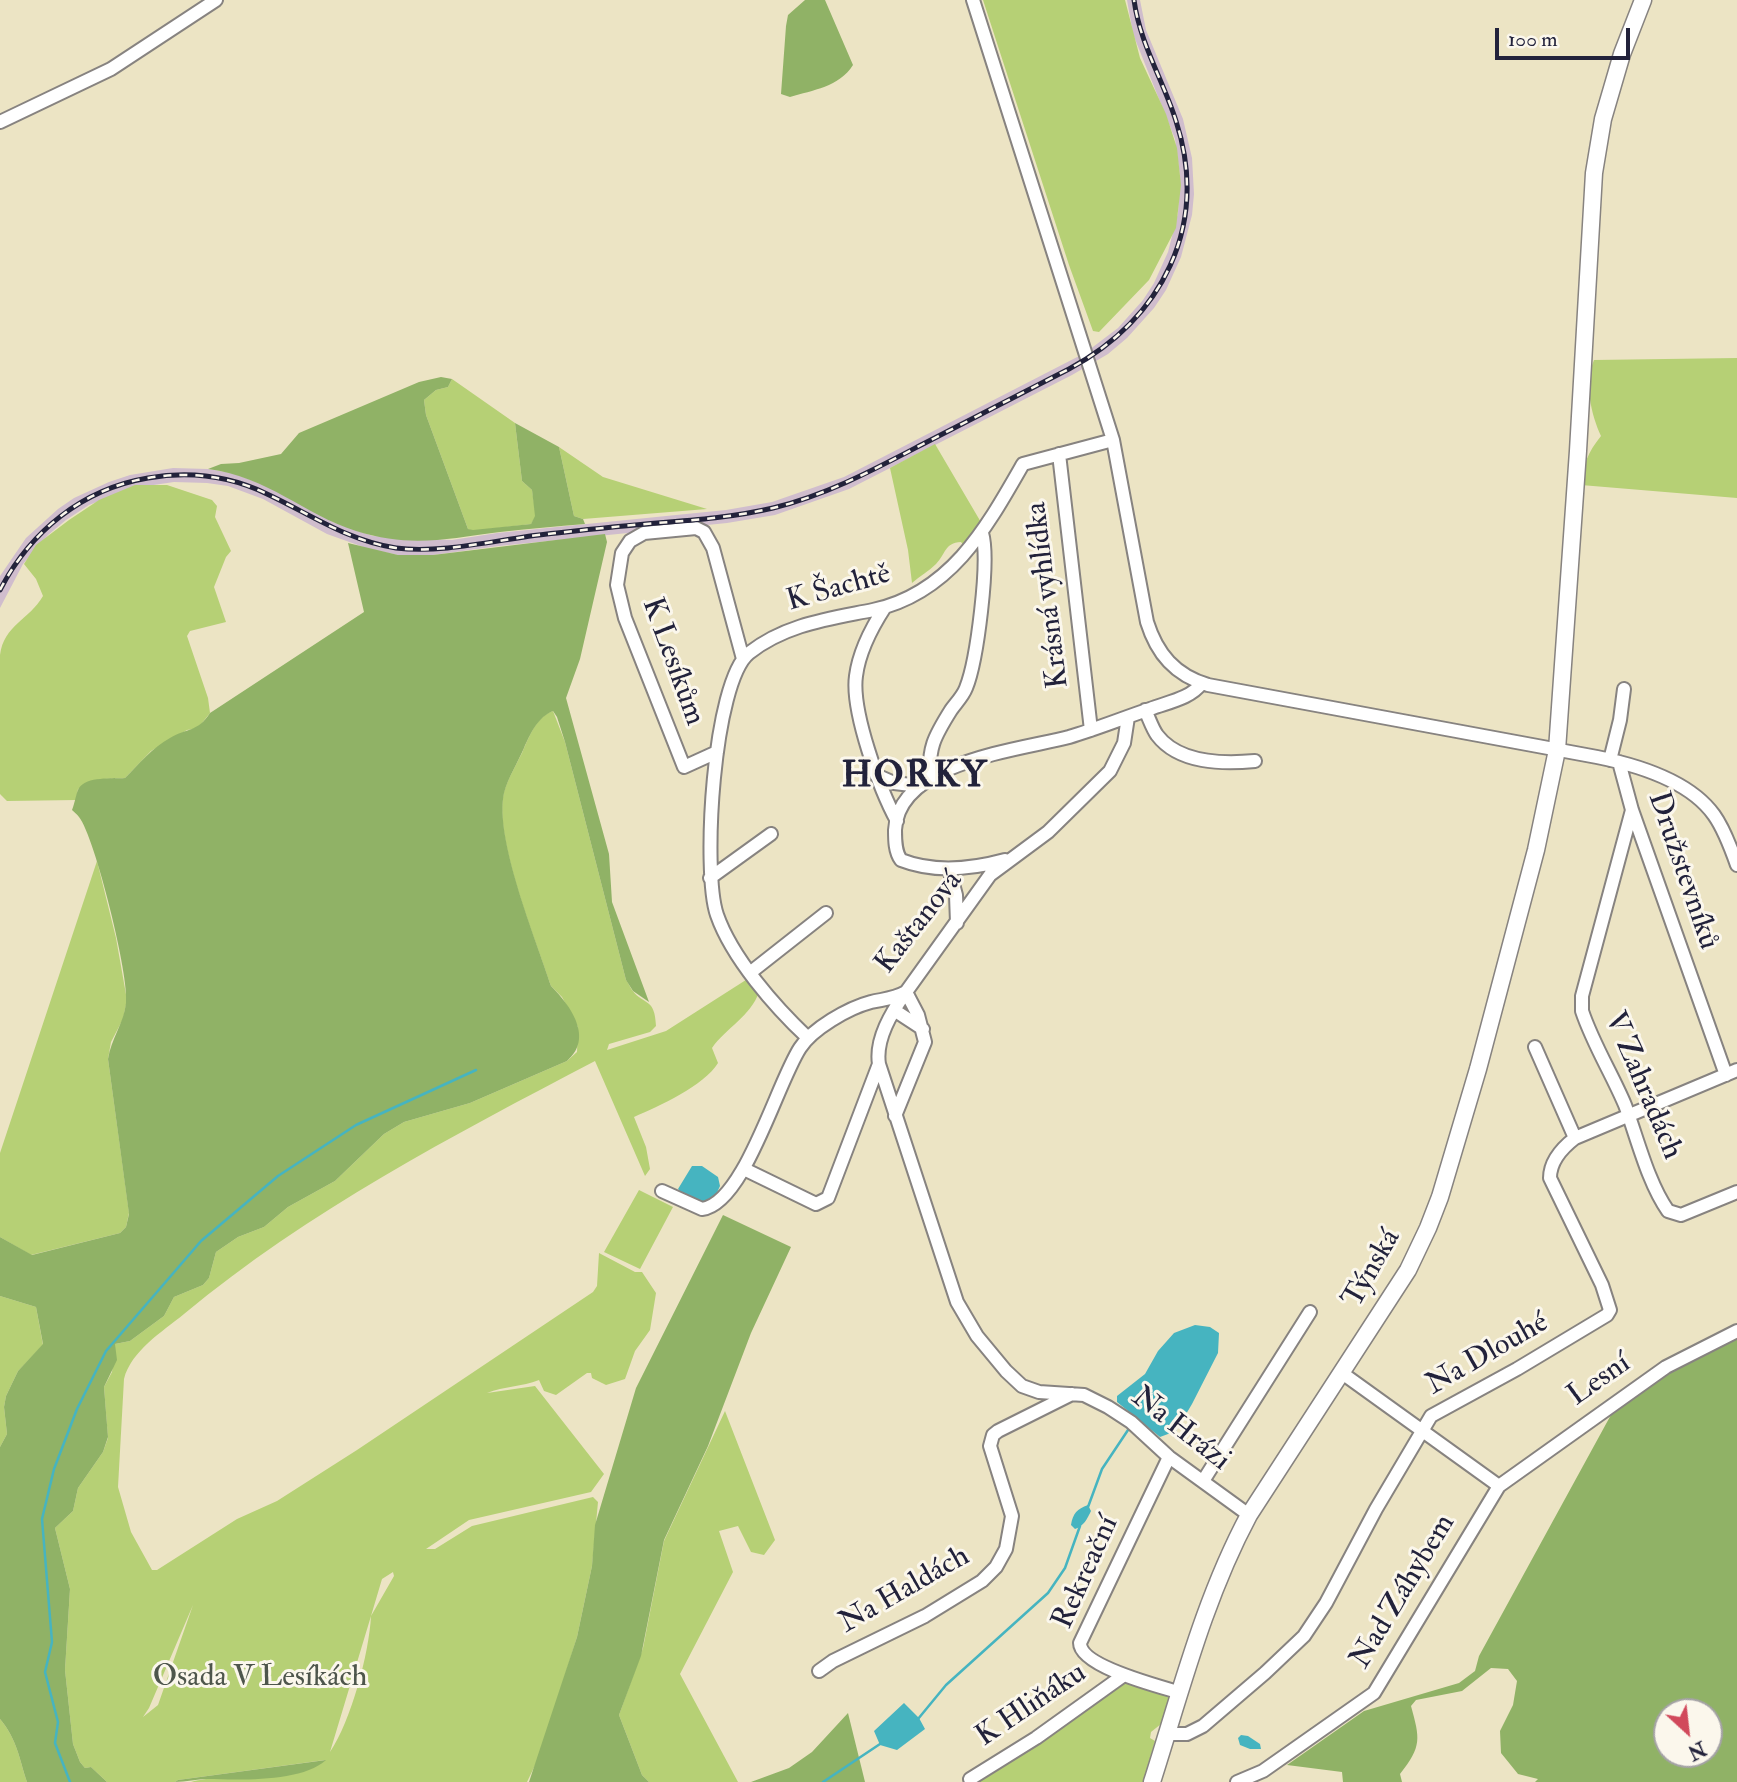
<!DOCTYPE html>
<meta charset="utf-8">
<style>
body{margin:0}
#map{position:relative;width:1737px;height:1782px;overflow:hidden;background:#ece4c4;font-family:"IM FELL Double Pica",serif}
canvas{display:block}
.north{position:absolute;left:1653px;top:1698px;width:70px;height:70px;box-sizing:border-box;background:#fbf7ec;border:2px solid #a4a2a5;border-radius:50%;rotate:153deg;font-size:19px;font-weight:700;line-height:28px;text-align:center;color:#22223b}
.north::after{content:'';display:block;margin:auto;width:24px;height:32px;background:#d1495b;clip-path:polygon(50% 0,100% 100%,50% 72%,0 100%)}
.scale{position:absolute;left:1495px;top:28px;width:135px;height:32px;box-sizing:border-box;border:4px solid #22223b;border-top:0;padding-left:9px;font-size:21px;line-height:24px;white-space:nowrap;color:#22223b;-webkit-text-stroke:5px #fbf7ec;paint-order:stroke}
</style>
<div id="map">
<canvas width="1737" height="1782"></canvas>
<div class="north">N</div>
<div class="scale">100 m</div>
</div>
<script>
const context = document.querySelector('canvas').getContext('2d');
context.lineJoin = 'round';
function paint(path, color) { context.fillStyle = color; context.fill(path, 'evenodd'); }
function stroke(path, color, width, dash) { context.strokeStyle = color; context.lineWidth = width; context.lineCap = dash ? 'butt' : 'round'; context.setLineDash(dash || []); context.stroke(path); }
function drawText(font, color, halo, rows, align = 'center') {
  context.font = font + ' "IM FELL Double Pica",serif'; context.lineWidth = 6; context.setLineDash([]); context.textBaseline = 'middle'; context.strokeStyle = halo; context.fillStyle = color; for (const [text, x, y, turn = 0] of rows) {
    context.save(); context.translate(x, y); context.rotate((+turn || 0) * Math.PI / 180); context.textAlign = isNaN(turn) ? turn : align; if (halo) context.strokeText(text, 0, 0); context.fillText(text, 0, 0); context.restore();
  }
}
paint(new Path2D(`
 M 1127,0 L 1140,0 L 1146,30 L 1183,119 L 1192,158 L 1194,194 L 1192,215 L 1181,257 L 1166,290 L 1154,308 L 1127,338 L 1108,354 L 1072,375 L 849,489 L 775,515 L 727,523 L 499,546 L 433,555 L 398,555 L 369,549 L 327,534 L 263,499 L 228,486 L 207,483 L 174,482 L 133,488 L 89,505 L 66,520 L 48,535 L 23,564 L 0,608 L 0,576 L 26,538 L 58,509 L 74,498 L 109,482 L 130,475 L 173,468 L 208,469 L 232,473 L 268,486 L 333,522 L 373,536 L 452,540 L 497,533 L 726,510 L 772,502 L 844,477 L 1085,353 L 1118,328 L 1143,300 L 1154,283 L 1168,252 L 1178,213 L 1180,176 L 1175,139 L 1133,34 Z`), '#d0bdcd');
paint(new Path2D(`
 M 983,0 L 1125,0 L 1140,58 L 1166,114 L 1177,148 L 1181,185 L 1176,228 L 1149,280 L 1099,332 L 1093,331 L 1069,265 Z
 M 1737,358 L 1737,498 L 1581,485 C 1583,465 1588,452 1601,436 C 1591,414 1584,384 1594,360 Z
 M 452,379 L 515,423 L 522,481 L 532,490 L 536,516 L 531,524 L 472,531 L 468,529 L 426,415 L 424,400 L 436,390 L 448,387 Z
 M 935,444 L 982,524 L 965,547 L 961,542 C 944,543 946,554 936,564 C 929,571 920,576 912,583 L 908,550 L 890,468 Z
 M 559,447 L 603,477 L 707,509 L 583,519 L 574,516 Z
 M 135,485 L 167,485 L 212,500 L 217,506 L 215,517 L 231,551 L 226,557 L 214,587 L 226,622 L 190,631 L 187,636 L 208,698 L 210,713 L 198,728 L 187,730 L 151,751 L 125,778 L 103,779 L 78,789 L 76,800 L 7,801 L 0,794 L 0,655 C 4,625 29,620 43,596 L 36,579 L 24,564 L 36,545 L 69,520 L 99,500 Z
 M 553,711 L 565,742 L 626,980 C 629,984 630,987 632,990 C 644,1006 655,997 656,1026 L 650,1032 L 609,1044 L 607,1050 L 666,1031 L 749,978 L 759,992 C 751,1016 726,1028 712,1048 L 718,1063 C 704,1086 659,1106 634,1117 L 646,1147 L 650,1169 L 645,1176 L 595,1061 C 452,1136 308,1211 184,1314 C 162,1332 131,1351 124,1379 L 118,1487 L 131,1532 L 152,1570 L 157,1570 L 237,1519 L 277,1501 L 357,1450 L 593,1292 L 597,1286 L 599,1253 L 635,1272 L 642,1272 L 656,1293 L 650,1330 L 635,1351 L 625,1379 L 606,1385 L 592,1378 L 591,1373 L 587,1373 L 556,1395 L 544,1391 L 539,1380 C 522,1387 504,1386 487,1393 L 535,1386 L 604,1474 L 591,1492 L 469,1520 L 426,1549 L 435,1549 L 472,1526 L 593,1497 L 598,1502 L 592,1566 L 577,1637 L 540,1755 L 527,1782 L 191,1782 C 228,1772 300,1782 325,1760 L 178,1780 L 175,1782 L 107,1782 L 91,1767 L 85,1768 L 80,1762 L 73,1744 L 65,1670 L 70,1589 L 55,1528 L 73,1511 L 78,1488 L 103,1452 L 108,1438 L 104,1387 L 112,1372 L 115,1344 L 130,1341 L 164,1316 L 174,1297 L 203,1285 L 209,1278 L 216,1252 L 238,1237 L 264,1227 L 288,1207 L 335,1181 L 384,1134 L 404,1122 L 470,1103 L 567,1061 L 577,1052 L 578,1027 L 562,997 L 551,986 C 536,940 493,837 504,792 C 508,779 516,765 522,753 C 529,737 536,717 553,711 ZM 393,1572 L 394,1576 L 371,1616 L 382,1579 ZM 193,1605 L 158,1705 L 143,1717 L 149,1708 ZM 371,1616 C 369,1654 351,1721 330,1752 Z
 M 97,861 L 116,938 L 127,1000 L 123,1019 L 111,1042 L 108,1059 L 129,1213 L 126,1227 L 120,1233 L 31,1255 L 0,1237 L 0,1153 Z
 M 639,1190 L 673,1207 L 640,1269 L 604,1252 Z
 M 0,1296 L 36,1307 L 43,1345 L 18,1371 L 6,1396 L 4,1407 L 7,1434 L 0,1447 Z
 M 725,1411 L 775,1540 L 764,1555 L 751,1552 L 738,1526 L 719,1531 L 733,1572 L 680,1674 L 738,1782 L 649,1782 L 642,1775 L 619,1715 L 643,1648 L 664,1541 Z
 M 1125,1682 L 1170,1695 L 1161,1724 L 1151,1732 L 1150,1738 L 1155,1741 L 1143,1782 L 974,1782 Z
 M 0,1719 C 17,1739 19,1758 27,1782 L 0,1782 Z`), '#b6d075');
paint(new Path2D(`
 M 805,0 L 825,0 L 853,65 C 839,87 813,90 790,97 L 781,94 L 786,26 L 788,15 Z
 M 441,377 L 452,379 L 448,387 L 436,390 L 424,400 L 426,415 L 468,529 L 473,530 L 531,524 L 535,516 L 532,490 L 522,481 L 515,423 L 559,447 L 574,516 L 583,519 L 585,524 C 557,526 528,529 500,532 C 445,539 411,548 356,531 C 303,514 269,477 208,469 L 221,464 L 239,463 L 281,454 L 299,433 L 419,382 Z
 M 605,534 L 607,542 L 580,659 L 566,698 L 609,854 L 612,902 L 649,1002 L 633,991 L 626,980 L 565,742 L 557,717 L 553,711 C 538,717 530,734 524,748 C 518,762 508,778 504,793 C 494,838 536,939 551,986 C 571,1006 594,1038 567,1061 L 470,1103 L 404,1122 L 384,1134 L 335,1181 L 288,1207 L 264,1227 L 238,1237 L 216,1252 L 209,1278 L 203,1285 L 174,1297 L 164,1316 L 130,1341 L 115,1344 L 117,1360 L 104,1387 L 108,1437 L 103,1452 L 78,1488 L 73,1511 L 55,1528 L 70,1589 L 65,1670 L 73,1744 L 80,1762 L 85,1768 L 91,1767 L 107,1782 L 27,1782 C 19,1758 17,1739 0,1719 L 0,1447 L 7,1434 L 4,1407 L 6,1396 L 18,1371 L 43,1344 L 36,1307 L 0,1296 L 0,1237 L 32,1255 L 120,1233 L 126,1227 L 129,1214 L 108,1059 C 111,1039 124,1023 126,1003 C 130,978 95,837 79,817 C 77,814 74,812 72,810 C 75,803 76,793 79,788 C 87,776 112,779 125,778 C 139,764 152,748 170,738 C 187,728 198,732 210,713 L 364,612 L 348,543 L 398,555 L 433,555 Z
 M 723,1215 L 791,1247 L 751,1333 L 708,1446 L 664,1540 L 641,1656 L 619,1715 L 642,1775 L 649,1782 L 529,1782 L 577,1637 L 592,1566 L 595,1525 L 636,1388 Z
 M 1737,1338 L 1737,1782 L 1535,1782 L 1538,1779 L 1518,1774 L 1501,1753 L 1500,1731 L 1513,1705 L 1517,1681 L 1508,1669 L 1491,1668 L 1462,1691 L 1416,1700 L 1411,1706 C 1420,1739 1422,1746 1400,1774 L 1402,1782 L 1343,1782 L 1342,1772 L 1287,1765 L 1364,1711 L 1459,1683 L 1475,1671 L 1479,1656 L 1612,1413 L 1668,1374 ZM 1667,1712 L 1709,1712 L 1709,1754 L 1667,1754 Z
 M 848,1713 L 865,1782 L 751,1782 L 789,1768 L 812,1752 Z
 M 326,1760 C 302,1782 242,1780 207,1779 C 197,1779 186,1782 175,1782 L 178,1780 Z`), '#90b266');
paint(new Path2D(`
 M 692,1166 L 702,1166 L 718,1177 L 720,1186 L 713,1201 L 693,1204 L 678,1189 Z
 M 1195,1325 L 1210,1327 L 1219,1333 L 1218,1353 L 1192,1404 L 1176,1431 L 1160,1437 L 1117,1402 L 1117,1396 L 1145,1374 L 1158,1351 L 1174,1333 Z
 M 1088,1505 L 1091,1511 C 1087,1519 1084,1526 1075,1529 L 1071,1525 C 1073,1513 1077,1509 1088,1505 Z
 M 904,1703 L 919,1718 L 925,1729 L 897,1750 L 880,1745 L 874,1731 Z
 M 1241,1735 L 1248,1736 L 1260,1744 L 1261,1749 L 1250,1749 L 1240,1745 L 1238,1738 Z`), '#46b4c0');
stroke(new Path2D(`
 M 1088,1507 L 1102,1469 L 1128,1430
 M 918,1719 L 946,1685 L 1048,1593 L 1065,1568 L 1080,1526
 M 70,1782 L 55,1743 L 58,1722 L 45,1672 L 52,1642 L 42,1519 L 54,1469 L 77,1409 L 106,1351 L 201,1241 L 278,1176 L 356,1125 L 476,1070
 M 823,1782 L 880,1744`), '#46b4c0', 2.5);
const minor = new Path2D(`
 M 973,0 L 1113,440 L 1147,622 C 1157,654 1175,675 1208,685 L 1597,757 C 1637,765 1689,780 1714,815 C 1724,829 1731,848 1737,865
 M 0,122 L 111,69 L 216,0
 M 1059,454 L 1091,730
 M 885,607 C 872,627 859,652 856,676 C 851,711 880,790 897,821
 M 1145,710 C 1149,718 1152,728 1157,735 C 1179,764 1223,764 1255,761
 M 717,752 L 684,767 L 625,618 L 617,585 L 622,553 L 630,541 L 644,533 L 696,528 L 704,532 L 713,548 L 743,659
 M 1610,760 L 1620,720 L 1624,689
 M 1619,762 L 1632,810 L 1726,1075
 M 876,775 L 894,783 L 920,786
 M 930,780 C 928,748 934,737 951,710 C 956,703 963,696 966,688 C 977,661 990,560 982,533
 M 1632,810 L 1582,996 L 1582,1011 C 1593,1044 1612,1074 1625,1105 C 1637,1137 1648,1183 1668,1211 L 1681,1215 L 1737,1192
 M 1005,860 C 972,869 934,873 901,860 C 895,852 895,840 895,830 C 898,762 1019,750 1069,737 C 1096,729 1123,718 1150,709 C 1168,702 1190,699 1202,683
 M 949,869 L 956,895 L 957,923
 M 710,878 L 771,834
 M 751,972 L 826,913
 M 905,993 C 892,1012 875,1039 879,1064 L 957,1302 L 977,1336 L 1006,1371 L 1022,1386 L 1039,1392 L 1084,1395 L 1108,1407 L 1131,1422 L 1169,1457 L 1249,1515
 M 894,1010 L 923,1029
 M 808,1038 C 775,1007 732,958 717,915 C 702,872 713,682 749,653 C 786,624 829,619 873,610 C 951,593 987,527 1023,464 L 1113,440
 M 895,1116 L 925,1042 L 918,1015 L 906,992
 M 1575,1138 L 1737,1070
 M 744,1169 L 816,1204 L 828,1198 L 879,1064
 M 662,1191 L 702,1209 C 744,1204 777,1083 800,1048 C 812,1029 848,1008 871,1002 C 884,999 894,999 906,992 L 990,875 L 1048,832 L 1110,771 L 1124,743 L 1128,717
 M 1342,1373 L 1499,1486
 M 1169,1457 L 1080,1643 C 1080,1666 1158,1686 1178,1692
 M 1203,1481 L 1310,1312
 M 819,1671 L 833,1661 L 925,1616 L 982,1581 L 996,1567 L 1006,1549 L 1012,1516 L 990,1446 L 993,1435 L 998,1431 L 1072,1394
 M 1166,1734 L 1187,1734 L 1203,1726 L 1265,1673 L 1304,1636 L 1326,1603 L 1376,1509 L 1431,1416 L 1517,1369 L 1607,1315 L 1610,1310 L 1602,1285 L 1550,1178 C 1550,1161 1562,1148 1575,1138 L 1535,1047
 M 970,1779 L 1036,1738 L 1124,1675
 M 1237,1782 L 1263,1771 L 1374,1693 L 1499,1486 L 1666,1367 L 1737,1331`);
const major = new Path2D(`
 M 1152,1782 C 1181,1691 1204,1599 1249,1515 L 1408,1270 L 1428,1228 L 1440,1197 L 1478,1069 L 1536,850 L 1557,750 L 1578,451 L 1594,173 L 1603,119 L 1622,54 L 1643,0`);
stroke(minor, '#878380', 16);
stroke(major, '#878380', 19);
stroke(minor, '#fff', 12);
stroke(major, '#fff', 16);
const rail = new Path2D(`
 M 0,590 C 30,532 82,489 148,478 C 189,471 230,476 267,494 C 310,514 348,541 396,548 C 442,554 500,539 547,534 C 584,530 620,526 657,523 C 696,520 735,517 773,508 C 827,495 875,469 923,444 C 972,419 1020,394 1069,369 C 1162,319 1210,226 1176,121 C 1163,80 1140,44 1134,0`);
stroke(rail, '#22223b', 5);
stroke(rail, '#fbf7ec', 2.5, [8]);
drawText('30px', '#22223b', '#fbf7ec', [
 ["K Šachtě",839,589,-16],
 ["Krásná vyhlídka",1049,595,-97],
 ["K Lesíkům",672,662,70],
 ["Družstevníků",1682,871,71],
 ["Kaštanová",920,923,-52],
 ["V Zahradách",1642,1086,67],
 ["Týnská",1373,1269,-60],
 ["Na Dlouhé",1488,1355,-30],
 ["Lesní",1600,1381,-35],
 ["Na Hrázi",1180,1430,38],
 ["Rekreační",1087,1573,-66],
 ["Na Haldách",905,1591,-30],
 ["Nad Záhybem",1404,1592,-59],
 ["K Hliňáku",1032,1706,-34]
]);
drawText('30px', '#4e564c', '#fbf7ec', [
 ["Osada V Lesíkách",260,1679]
]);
context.letterSpacing = '2px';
drawText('bold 37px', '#22223b', '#fbf7ec', [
 ["HORKY",915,778]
]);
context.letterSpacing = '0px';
</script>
